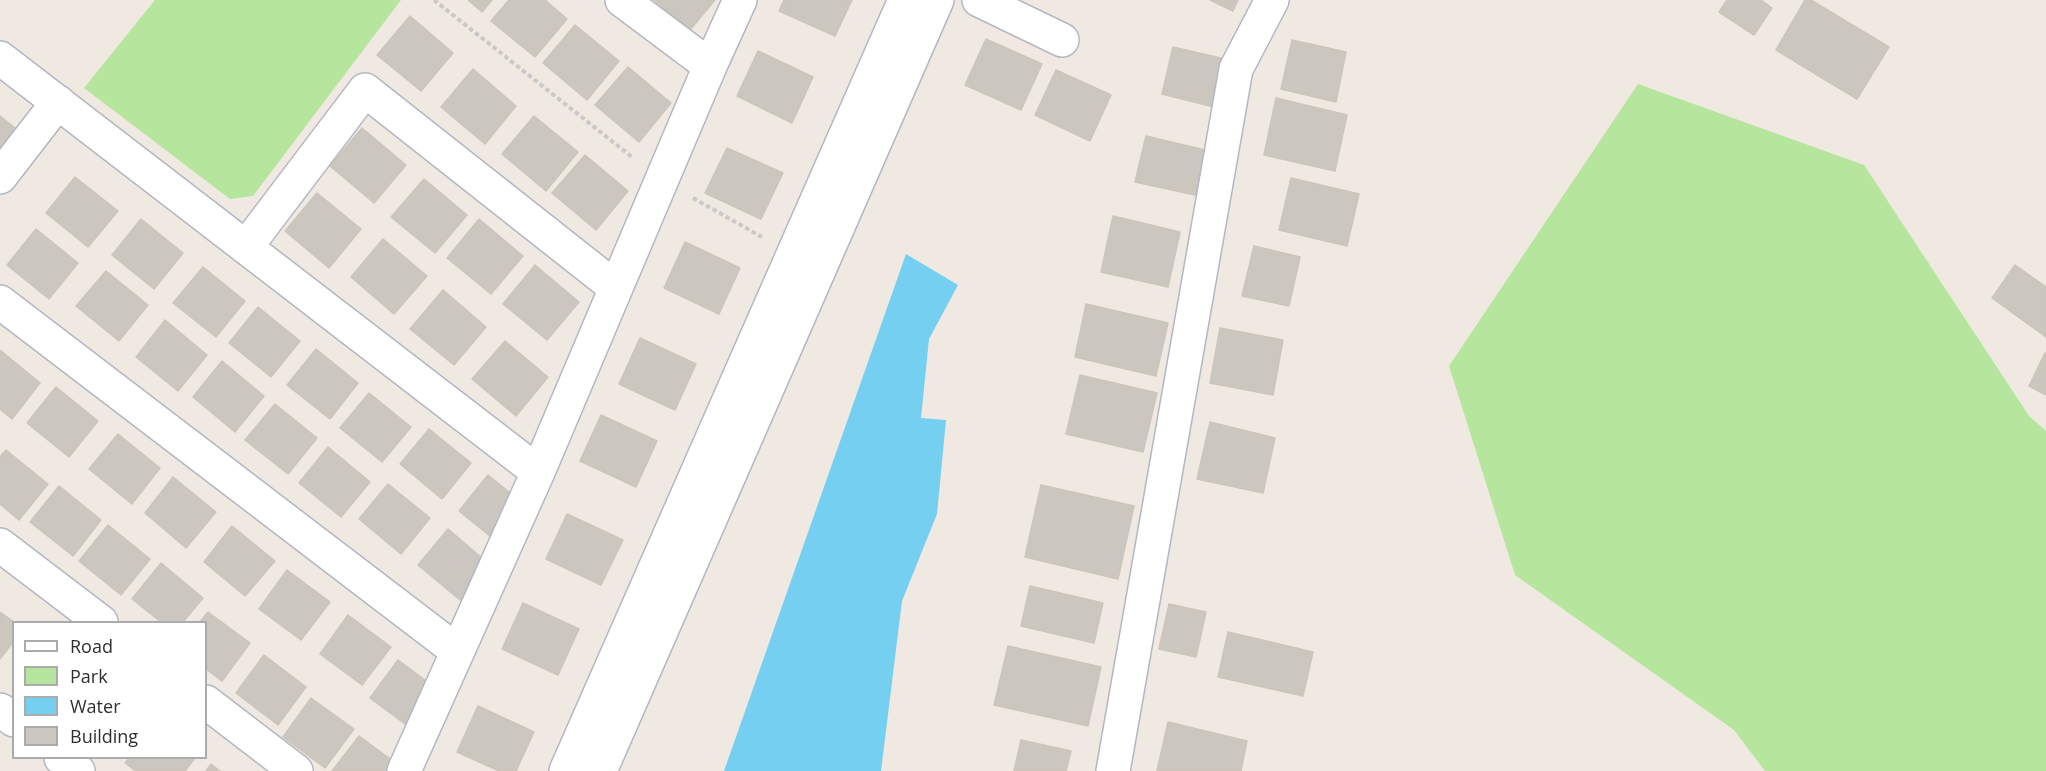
<!DOCTYPE html>
<style>
body{margin:0}
#map{position:relative;width:2046px;height:771px;overflow:hidden;background:#efe9e1;font-family:"Open Sans",sans-serif}
canvas{display:block}
.legend{position:absolute;left:12px;top:621px;width:195px;height:138px;box-sizing:border-box;background:#fff;border:2px solid #ababab;margin:0;padding:8px 10px;list-style:none;font-size:18px;color:#2e2e2e}
.legend li{display:flex;align-items:center;gap:12px;height:30px}
.legend b{width:30px;border:2px solid #ababab}
</style>
<div id="map">
<canvas width="2046" height="771"></canvas>
<ul class="legend">
<li><b style="height:8px;background:#fff"></b>Road</li>
<li><b style="height:16px;background:#b6e59e"></b>Park</li>
<li><b style="height:16px;background:#75cff0"></b>Water</li>
<li><b style="height:16px;background:#cbc7bf"></b>Building</li>
</ul>
</div>
<script>
const context = document.querySelector('canvas').getContext('2d');
context.lineJoin = 'round';
function paint(path, color) { context.fillStyle = color; context.fill(path, 'evenodd'); }
function stroke(path, color, width, dash) { context.strokeStyle = color; context.lineWidth = width; context.lineCap = dash ? 'butt' : 'round'; context.setLineDash(dash || []); context.stroke(path); }
paint(new Path2D(`
 M 155,0 L 401,0 L 253,196 L 230,199 L 84,88 Z
 M 1638,84 L 1864,165 L 2029,416 L 2046,431 L 2046,771 L 1765,771 L 1734,730 L 1515,575 L 1449,366 Z`), '#b6e59e');
paint(new Path2D(`
 M 906,254 L 958,285 L 929,339 L 921,418 L 946,420 L 937,514 L 902,601 L 881,771 L 724,771 Z`), '#75cff0');
const building = new Path2D(`
 M 468,0 L 492,0 L 482,12 Z
 M 509,0 L 545,0 L 567,19 L 535,57 L 491,21 Z
 M 654,0 L 715,0 L 690,30 Z
 M 784,0 L 852,0 L 835,36 L 779,11 Z
 M 1210,0 L 1238,0 L 1233,11 Z
 M 1727,0 L 1761,0 L 1772,8 L 1754,35 L 1719,12 Z
 M 1805,0 L 1811,0 L 1889,47 L 1857,99 L 1776,50 Z
 M 410,16 L 453,53 L 421,91 L 377,55 Z
 M 575,25 L 619,61 L 587,100 L 543,63 Z
 M 986,39 L 1042,64 L 1021,110 L 965,85 Z
 M 1292,40 L 1346,52 L 1336,102 L 1281,89 Z
 M 1173,47 L 1225,59 L 1214,107 L 1162,94 Z
 M 758,51 L 813,77 L 792,123 L 737,96 Z
 M 628,67 L 671,103 L 639,142 L 595,105 Z
 M 473,69 L 516,106 L 485,144 L 441,107 Z
 M 1056,70 L 1111,95 L 1090,141 L 1035,115 Z
 M 1276,98 L 1347,115 L 1335,171 L 1264,155 Z
 M 0,116 L 15,128 L 0,147 Z
 M 534,116 L 578,152 L 546,191 L 502,154 Z
 M 362,128 L 406,165 L 374,203 L 330,166 Z
 M 1146,136 L 1205,150 L 1195,195 L 1135,182 Z
 M 727,148 L 783,173 L 761,219 L 705,193 Z
 M 585,155 L 628,191 L 596,230 L 552,193 Z
 M 75,177 L 118,211 L 88,247 L 46,213 Z
 M 1291,178 L 1359,194 L 1347,246 L 1279,230 Z
 M 424,179 L 467,215 L 435,253 L 391,217 Z
 M 317,193 L 361,229 L 329,268 L 285,231 Z
 M 1113,216 L 1180,232 L 1168,287 L 1101,272 Z
 M 141,219 L 183,253 L 154,289 L 112,255 Z
 M 479,219 L 523,256 L 491,294 L 447,258 Z
 M 36,229 L 78,263 L 49,299 L 7,265 Z
 M 383,239 L 427,276 L 394,314 L 351,277 Z
 M 685,242 L 740,268 L 719,314 L 664,288 Z
 M 1254,246 L 1300,257 L 1289,306 L 1242,296 Z
 M 535,265 L 579,302 L 547,340 L 503,304 Z
 M 2015,265 L 2046,287 L 2046,337 L 1992,298 Z
 M 203,267 L 245,301 L 216,337 L 173,303 Z
 M 106,271 L 148,305 L 119,341 L 76,306 Z
 M 443,290 L 486,327 L 454,365 L 410,329 Z
 M 1086,304 L 1168,323 L 1156,376 L 1075,357 Z
 M 258,307 L 300,341 L 271,377 L 229,343 Z
 M 165,320 L 207,355 L 178,391 L 136,357 Z
 M 1220,328 L 1283,340 L 1273,395 L 1210,383 Z
 M 640,338 L 696,364 L 675,410 L 619,384 Z
 M 505,341 L 548,377 L 516,416 L 472,379 Z
 M 316,349 L 358,383 L 330,419 L 287,385 Z
 M 0,350 L 40,383 L 12,419 L 0,409 Z
 M 2045,353 L 2046,353 L 2046,395 L 2029,386 Z
 M 222,361 L 264,396 L 235,432 L 193,397 Z
 M 1080,375 L 1157,393 L 1143,452 L 1066,434 Z
 M 56,387 L 98,421 L 69,457 L 27,423 Z
 M 369,393 L 411,427 L 382,462 L 340,428 Z
 M 275,404 L 317,438 L 288,474 L 245,440 Z
 M 601,415 L 657,441 L 636,487 L 580,461 Z
 M 1210,422 L 1275,438 L 1263,493 L 1197,479 Z
 M 429,429 L 471,463 L 442,499 L 400,464 Z
 M 118,434 L 160,468 L 132,504 L 89,469 Z
 M 328,447 L 370,482 L 341,517 L 299,483 Z
 M 6,450 L 48,484 L 19,520 L 0,504 L 0,457 Z
 M 488,475 L 530,509 L 501,545 L 459,511 Z
 M 173,477 L 216,512 L 186,548 L 145,513 Z
 M 388,484 L 430,518 L 401,554 L 359,519 Z
 M 1041,485 L 1134,506 L 1118,579 L 1025,557 Z
 M 59,486 L 101,520 L 73,556 L 30,522 Z
 M 567,514 L 623,540 L 601,585 L 546,559 Z
 M 108,525 L 150,559 L 121,595 L 79,561 Z
 M 232,526 L 275,561 L 245,596 L 204,562 Z
 M 448,529 L 489,564 L 460,600 L 418,565 Z
 M 161,563 L 203,598 L 183,622 L 161,622 L 132,599 Z
 M 287,570 L 330,602 L 301,640 L 259,609 Z
 M 1030,586 L 1103,603 L 1094,643 L 1021,626 Z
 M 523,603 L 579,629 L 558,675 L 502,649 Z
 M 1169,604 L 1206,612 L 1196,657 L 1159,649 Z
 M 0,612 L 14,622 L 14,641 L 0,659 Z
 M 208,612 L 250,643 L 222,681 L 206,669 L 206,622 L 200,622 Z
 M 348,615 L 391,647 L 362,685 L 320,654 Z
 M 1228,632 L 1313,652 L 1303,696 L 1218,677 Z
 M 1008,646 L 1101,667 L 1088,726 L 994,705 Z
 M 264,655 L 306,687 L 278,725 L 236,693 Z
 M 398,660 L 441,692 L 413,730 L 370,698 Z
 M 311,698 L 354,729 L 325,768 L 283,737 Z
 M 478,706 L 534,732 L 516,771 L 499,771 L 457,752 Z
 M 1168,722 L 1247,741 L 1241,771 L 1157,771 Z
 M 359,736 L 401,767 L 398,771 L 332,771 Z
 M 1021,740 L 1071,751 L 1066,771 L 1014,771 Z
 M 129,758 L 195,758 L 185,771 L 136,771 L 125,763 Z
 M 211,764 L 220,771 L 206,771 Z`);
paint(building, '#cbc7bf');
stroke(building, '#cbc5ba', 1.5);
const minor = new Path2D(`
 M 622,0 L 710,66 L 740,0
 M 979,0 L 1062,40
 M 0,58 L 538,472
 M 0,177 L 58,102
 M 246,247 L 365,90 L 616,288
 M 0,302 L 457,651
 M 0,545 L 101,622
 M 206,702 L 296,771
 M 0,710 L 14,720
 M 61,758 L 78,771
 M 404,771 L 538,472 L 710,66
 M 566,771 L 905,0
 M 600,771 L 937,0
 M 1113,771 L 1236,69 L 1272,0`);
stroke(minor, '#b4b7c1', 36);
stroke(new Path2D(`
 M 434,0 L 632,157
 M 693,198 L 762,237`), '#c9c9c9', 4, [4.5, 3]);
stroke(minor, '#fff', 33);
</script>
